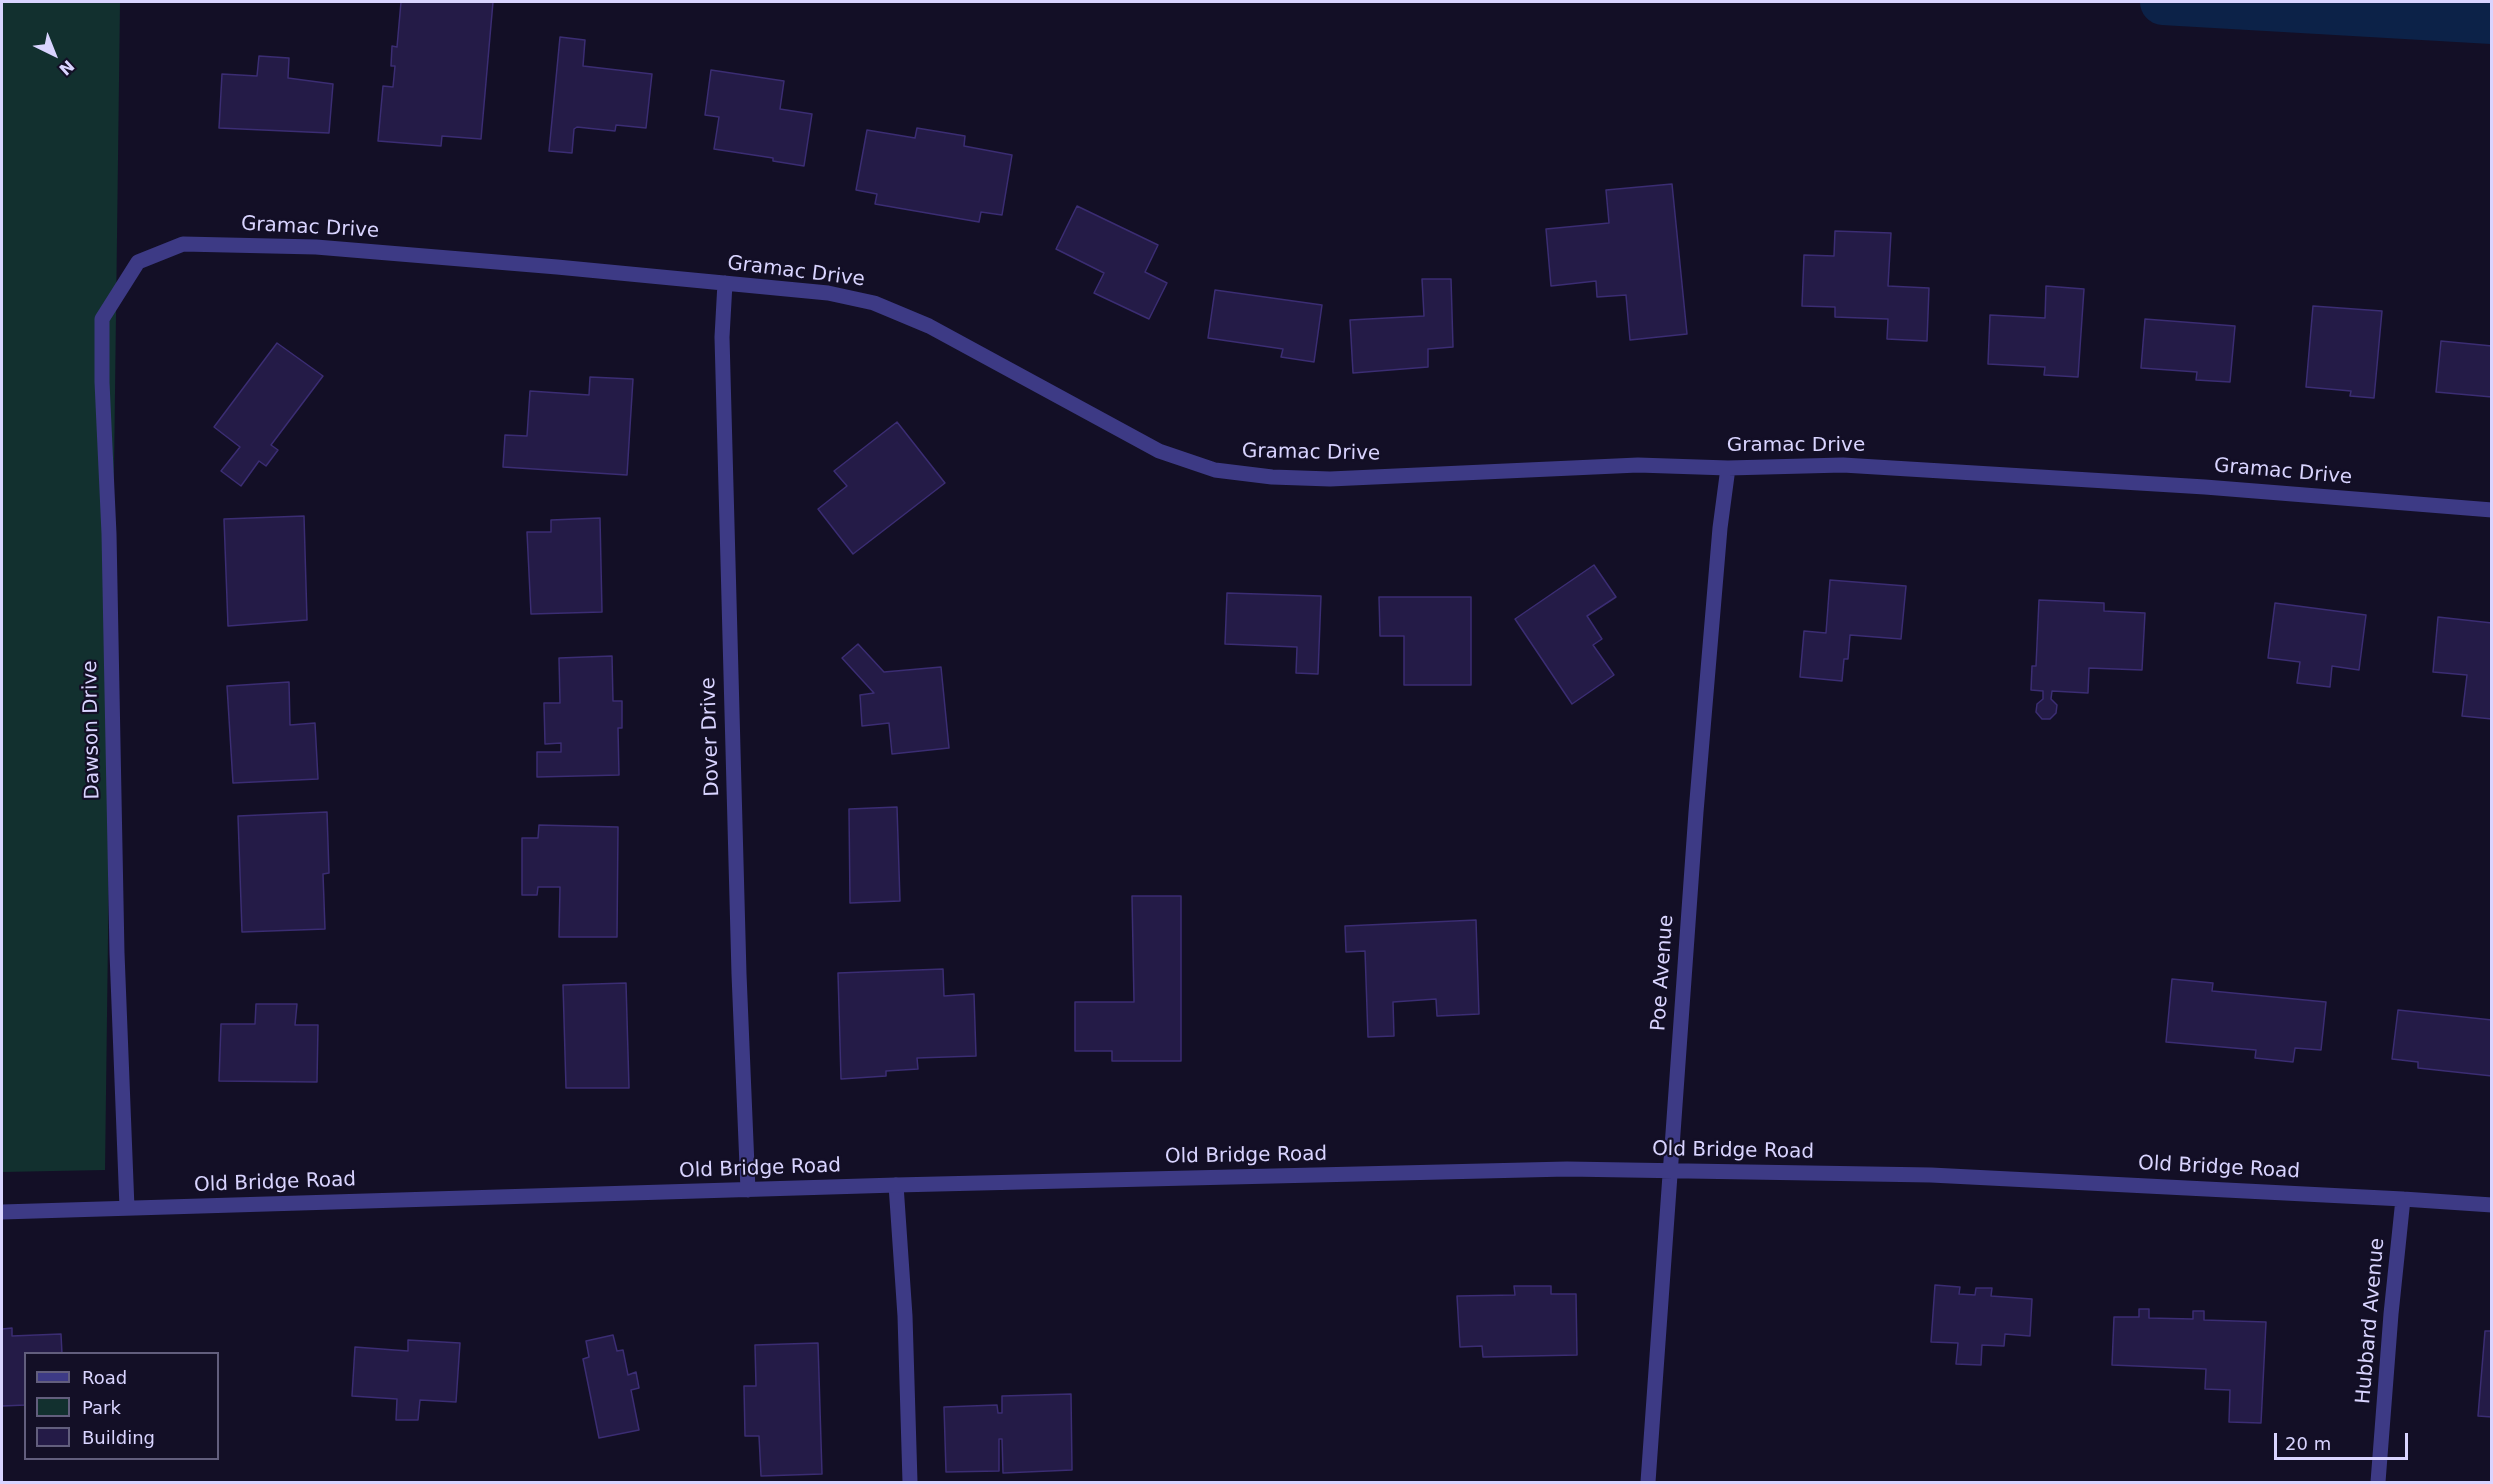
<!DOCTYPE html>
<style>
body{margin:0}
#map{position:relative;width:2493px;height:1484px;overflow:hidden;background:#130f26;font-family:"DejaVu Sans",sans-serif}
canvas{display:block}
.frame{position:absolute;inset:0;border:3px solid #d9d4ff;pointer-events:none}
.legend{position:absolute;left:24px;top:1352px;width:195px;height:108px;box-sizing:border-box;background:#130f26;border:2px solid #625e7d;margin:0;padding:8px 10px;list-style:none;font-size:18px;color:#d9d4ff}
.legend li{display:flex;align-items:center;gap:12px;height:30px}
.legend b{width:30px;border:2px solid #625e7d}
.north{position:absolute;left:24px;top:24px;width:60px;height:60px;-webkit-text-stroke:4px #130f26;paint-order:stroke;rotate:137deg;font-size:16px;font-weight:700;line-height:24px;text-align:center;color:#d9d4ff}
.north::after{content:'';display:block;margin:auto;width:21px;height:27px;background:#d9d4ff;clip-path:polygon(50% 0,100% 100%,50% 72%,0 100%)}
.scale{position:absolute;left:2274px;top:1433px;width:134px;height:27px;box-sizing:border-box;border:3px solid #d9d4ff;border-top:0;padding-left:8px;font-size:18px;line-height:21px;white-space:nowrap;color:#d9d4ff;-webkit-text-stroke:4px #130f26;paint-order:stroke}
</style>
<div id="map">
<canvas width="2493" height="1484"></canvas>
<div class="frame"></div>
<ul class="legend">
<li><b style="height:8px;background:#3d3a85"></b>Road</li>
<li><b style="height:16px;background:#12302f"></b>Park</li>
<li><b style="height:16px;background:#241b47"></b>Building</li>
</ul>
<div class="north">N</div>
<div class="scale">20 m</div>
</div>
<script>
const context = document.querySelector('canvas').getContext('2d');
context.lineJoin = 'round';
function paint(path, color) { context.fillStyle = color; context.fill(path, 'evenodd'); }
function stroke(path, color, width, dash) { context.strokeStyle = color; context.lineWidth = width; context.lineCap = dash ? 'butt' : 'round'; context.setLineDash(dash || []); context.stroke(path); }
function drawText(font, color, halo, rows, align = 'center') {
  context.font = font + ' "DejaVu Sans",sans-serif'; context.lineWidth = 4.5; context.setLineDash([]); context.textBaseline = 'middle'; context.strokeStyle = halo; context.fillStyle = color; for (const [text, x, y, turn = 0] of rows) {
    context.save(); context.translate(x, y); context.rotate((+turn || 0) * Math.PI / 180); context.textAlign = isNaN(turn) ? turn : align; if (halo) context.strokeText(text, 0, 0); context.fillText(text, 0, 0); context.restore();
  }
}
paint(new Path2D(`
 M 2,2 L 120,2 L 105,1170 L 2,1172 Z`), '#12302f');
stroke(new Path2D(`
 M 2163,2 L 2492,21`), '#0c2248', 46);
const building = new Path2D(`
 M 401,2 L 493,2 L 481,139 L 442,136 L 441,146 L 378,141 L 383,86 L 393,87 L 395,66 L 391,66 L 392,46 L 397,47 Z
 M 560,37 L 585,40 L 583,66 L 652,74 L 646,128 L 616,125 L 615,131 L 577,127 L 574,129 L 572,153 L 549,151 Z
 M 259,56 L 289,58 L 288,78 L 333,84 L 329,133 L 219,128 L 222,74 L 257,76 Z
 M 711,70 L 784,81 L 780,109 L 812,114 L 804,166 L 773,161 L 773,158 L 714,149 L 719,117 L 705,115 Z
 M 917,128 L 965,136 L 964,146 L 1012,155 L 1002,215 L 981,212 L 979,222 L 875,204 L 877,194 L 856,190 L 867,130 L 915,138 Z
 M 1672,184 L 1687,334 L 1630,340 L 1626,295 L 1597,297 L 1596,281 L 1551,286 L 1546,229 L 1609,223 L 1606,190 Z
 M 1077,206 L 1158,245 L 1145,272 L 1167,283 L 1149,319 L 1094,293 L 1104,273 L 1056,249 Z
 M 1835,231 L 1891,233 L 1888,286 L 1929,288 L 1927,341 L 1887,339 L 1888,319 L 1835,317 L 1835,307 L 1802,306 L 1804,255 L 1834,256 Z
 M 1422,279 L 1451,279 L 1453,347 L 1428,349 L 1428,367 L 1353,373 L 1350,320 L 1424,316 Z
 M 2046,286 L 2084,289 L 2078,377 L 2044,375 L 2045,367 L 1988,364 L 1990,315 L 2045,318 Z
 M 1215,290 L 1322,305 L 1314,362 L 1281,357 L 1283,349 L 1208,338 Z
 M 2313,306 L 2382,311 L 2374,398 L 2350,396 L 2351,391 L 2306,387 Z
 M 2145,319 L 2235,326 L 2230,382 L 2196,380 L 2197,372 L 2141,368 Z
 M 2441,341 L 2492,346 L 2492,397 L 2436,392 Z
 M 277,343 L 323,376 L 271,445 L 278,450 L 266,466 L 259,461 L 241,486 L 221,471 L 240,447 L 214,427 Z
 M 590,377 L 633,379 L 627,475 L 503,467 L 505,435 L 527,436 L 530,391 L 589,395 Z
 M 897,422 L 945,483 L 853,554 L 818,509 L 847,486 L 834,471 Z
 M 304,516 L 307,620 L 228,626 L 224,519 Z
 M 600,518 L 602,612 L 531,614 L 527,532 L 551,532 L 551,520 Z
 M 1594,565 L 1616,597 L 1587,616 L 1602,639 L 1593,645 L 1614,675 L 1572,704 L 1515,619 Z
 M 1830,580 L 1906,586 L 1901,639 L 1850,635 L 1848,659 L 1844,659 L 1842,681 L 1800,677 L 1804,631 L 1826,633 Z
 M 1227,593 L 1321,596 L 1318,674 L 1296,673 L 1297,647 L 1225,644 Z
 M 1379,597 L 1471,597 L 1471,685 L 1404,685 L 1404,636 L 1380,636 Z
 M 2039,600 L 2104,603 L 2104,611 L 2145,613 L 2142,670 L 2089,668 L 2088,693 L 2052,691 L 2051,699 L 2057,705 L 2056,713 L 2050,719 L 2042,719 L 2036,712 L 2037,704 L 2043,699 L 2043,691 L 2031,690 L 2032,666 L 2036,666 Z
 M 2275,603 L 2366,615 L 2359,670 L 2332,666 L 2330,687 L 2297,683 L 2300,662 L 2268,658 Z
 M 2438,617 L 2492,623 L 2492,719 L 2462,716 L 2467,675 L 2433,672 Z
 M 858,644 L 884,672 L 941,667 L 949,748 L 892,754 L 889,723 L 862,726 L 860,695 L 874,693 L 842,658 Z
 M 612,656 L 613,701 L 622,701 L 622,728 L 618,728 L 619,775 L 537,777 L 537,752 L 561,752 L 561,743 L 545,744 L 544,703 L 560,703 L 559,658 Z
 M 289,682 L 290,725 L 315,723 L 318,779 L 233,783 L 227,686 Z
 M 897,807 L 900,901 L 850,903 L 849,809 Z
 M 327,812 L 329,873 L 323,874 L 325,929 L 242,932 L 238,816 Z
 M 539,825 L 618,827 L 617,937 L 559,937 L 560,887 L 538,887 L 537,895 L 522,895 L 522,838 L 538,838 Z
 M 1132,896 L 1181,896 L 1181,1061 L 1112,1061 L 1112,1051 L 1075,1051 L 1075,1002 L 1134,1002 Z
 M 1476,920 L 1479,1014 L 1437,1016 L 1436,999 L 1393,1002 L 1394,1036 L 1368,1037 L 1365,951 L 1346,952 L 1345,926 Z
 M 943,969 L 944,996 L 974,994 L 976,1056 L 917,1058 L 918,1069 L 886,1071 L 886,1076 L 841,1079 L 838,973 Z
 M 2172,979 L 2213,983 L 2212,991 L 2326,1002 L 2321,1050 L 2295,1048 L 2293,1062 L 2255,1058 L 2256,1050 L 2166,1042 Z
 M 626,983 L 629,1088 L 566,1088 L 563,985 Z
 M 256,1004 L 297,1004 L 295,1025 L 318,1025 L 317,1082 L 219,1081 L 221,1024 L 255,1024 Z
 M 2398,1010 L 2492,1020 L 2492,1076 L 2418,1068 L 2418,1062 L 2392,1059 Z
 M 1935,1285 L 1960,1287 L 1959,1294 L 1975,1295 L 1976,1288 L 1992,1288 L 1991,1296 L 2032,1299 L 2030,1336 L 2005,1334 L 2004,1346 L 1982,1345 L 1981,1365 L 1956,1364 L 1958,1343 L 1931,1342 Z
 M 1514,1286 L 1551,1286 L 1551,1294 L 1576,1294 L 1577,1355 L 1483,1357 L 1482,1346 L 1460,1347 L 1457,1296 L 1515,1295 Z
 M 2139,1309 L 2149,1309 L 2149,1318 L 2193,1319 L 2193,1311 L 2204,1311 L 2204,1320 L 2266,1322 L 2261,1423 L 2229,1422 L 2230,1390 L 2205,1389 L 2206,1369 L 2112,1365 L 2114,1317 L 2139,1317 Z
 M 12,1328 L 12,1336 L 61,1334 L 62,1354 L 26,1354 L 26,1405 L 2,1406 L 2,1329 Z
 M 2485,1331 L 2492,1331 L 2492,1417 L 2478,1416 Z
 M 613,1335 L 617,1351 L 623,1350 L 628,1375 L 636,1372 L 639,1388 L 631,1390 L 639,1430 L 599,1438 L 583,1359 L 589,1357 L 586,1341 Z
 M 408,1340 L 460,1343 L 456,1402 L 420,1400 L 418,1420 L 396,1420 L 397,1399 L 352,1396 L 355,1347 L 408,1351 Z
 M 818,1343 L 822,1474 L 761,1476 L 759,1436 L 745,1436 L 744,1386 L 756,1386 L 755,1345 Z
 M 1071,1394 L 1072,1470 L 1003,1473 L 1002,1439 L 999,1439 L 999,1471 L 946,1472 L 944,1407 L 997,1405 L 998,1413 L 1002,1413 L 1002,1396 Z`);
paint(building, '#241b47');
stroke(building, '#3b2d73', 1.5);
stroke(new Path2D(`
 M 896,1185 L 905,1316 L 910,1482`), '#3d3a85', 15);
stroke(new Path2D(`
 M 725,283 L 722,337 L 739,974 L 748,1190
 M 127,1208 L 117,953 L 109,534 L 102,382 L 102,319 L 138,262 L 183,244 L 316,247 L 557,267 L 828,293 L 874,303 L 929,326 L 1159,451 L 1215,470 L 1272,477 L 1330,479 L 1638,465 L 1728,468 L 1843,465 L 2205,487 L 2492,510
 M 2,1212 L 896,1185 L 1567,1169 L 1931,1175 L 2403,1199 L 2492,1205
 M 1648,1482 L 1696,812 L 1720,528 L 1728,468
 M 2378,1482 L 2391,1314 L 2403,1199`), '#3d3a85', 15);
drawText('20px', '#d9d4ff', '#130f26', [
 ["Gramac Drive",310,228,3],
 ["Gramac Drive",796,272,7],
 ["Gramac Drive",1796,446],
 ["Gramac Drive",1311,453,1],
 ["Gramac Drive",2283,472,5],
 ["Dawson Drive",92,730,-91],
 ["Dover Drive",711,737,-92],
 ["Poe Avenue",1663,973,-86],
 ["Old Bridge Road",1733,1151,1],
 ["Old Bridge Road",1246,1156,-1],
 ["Old Bridge Road",2219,1168,3],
 ["Old Bridge Road",760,1169,-2],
 ["Old Bridge Road",275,1183,-2],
 ["Hubbard Avenue",2371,1321,-85]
]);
</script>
